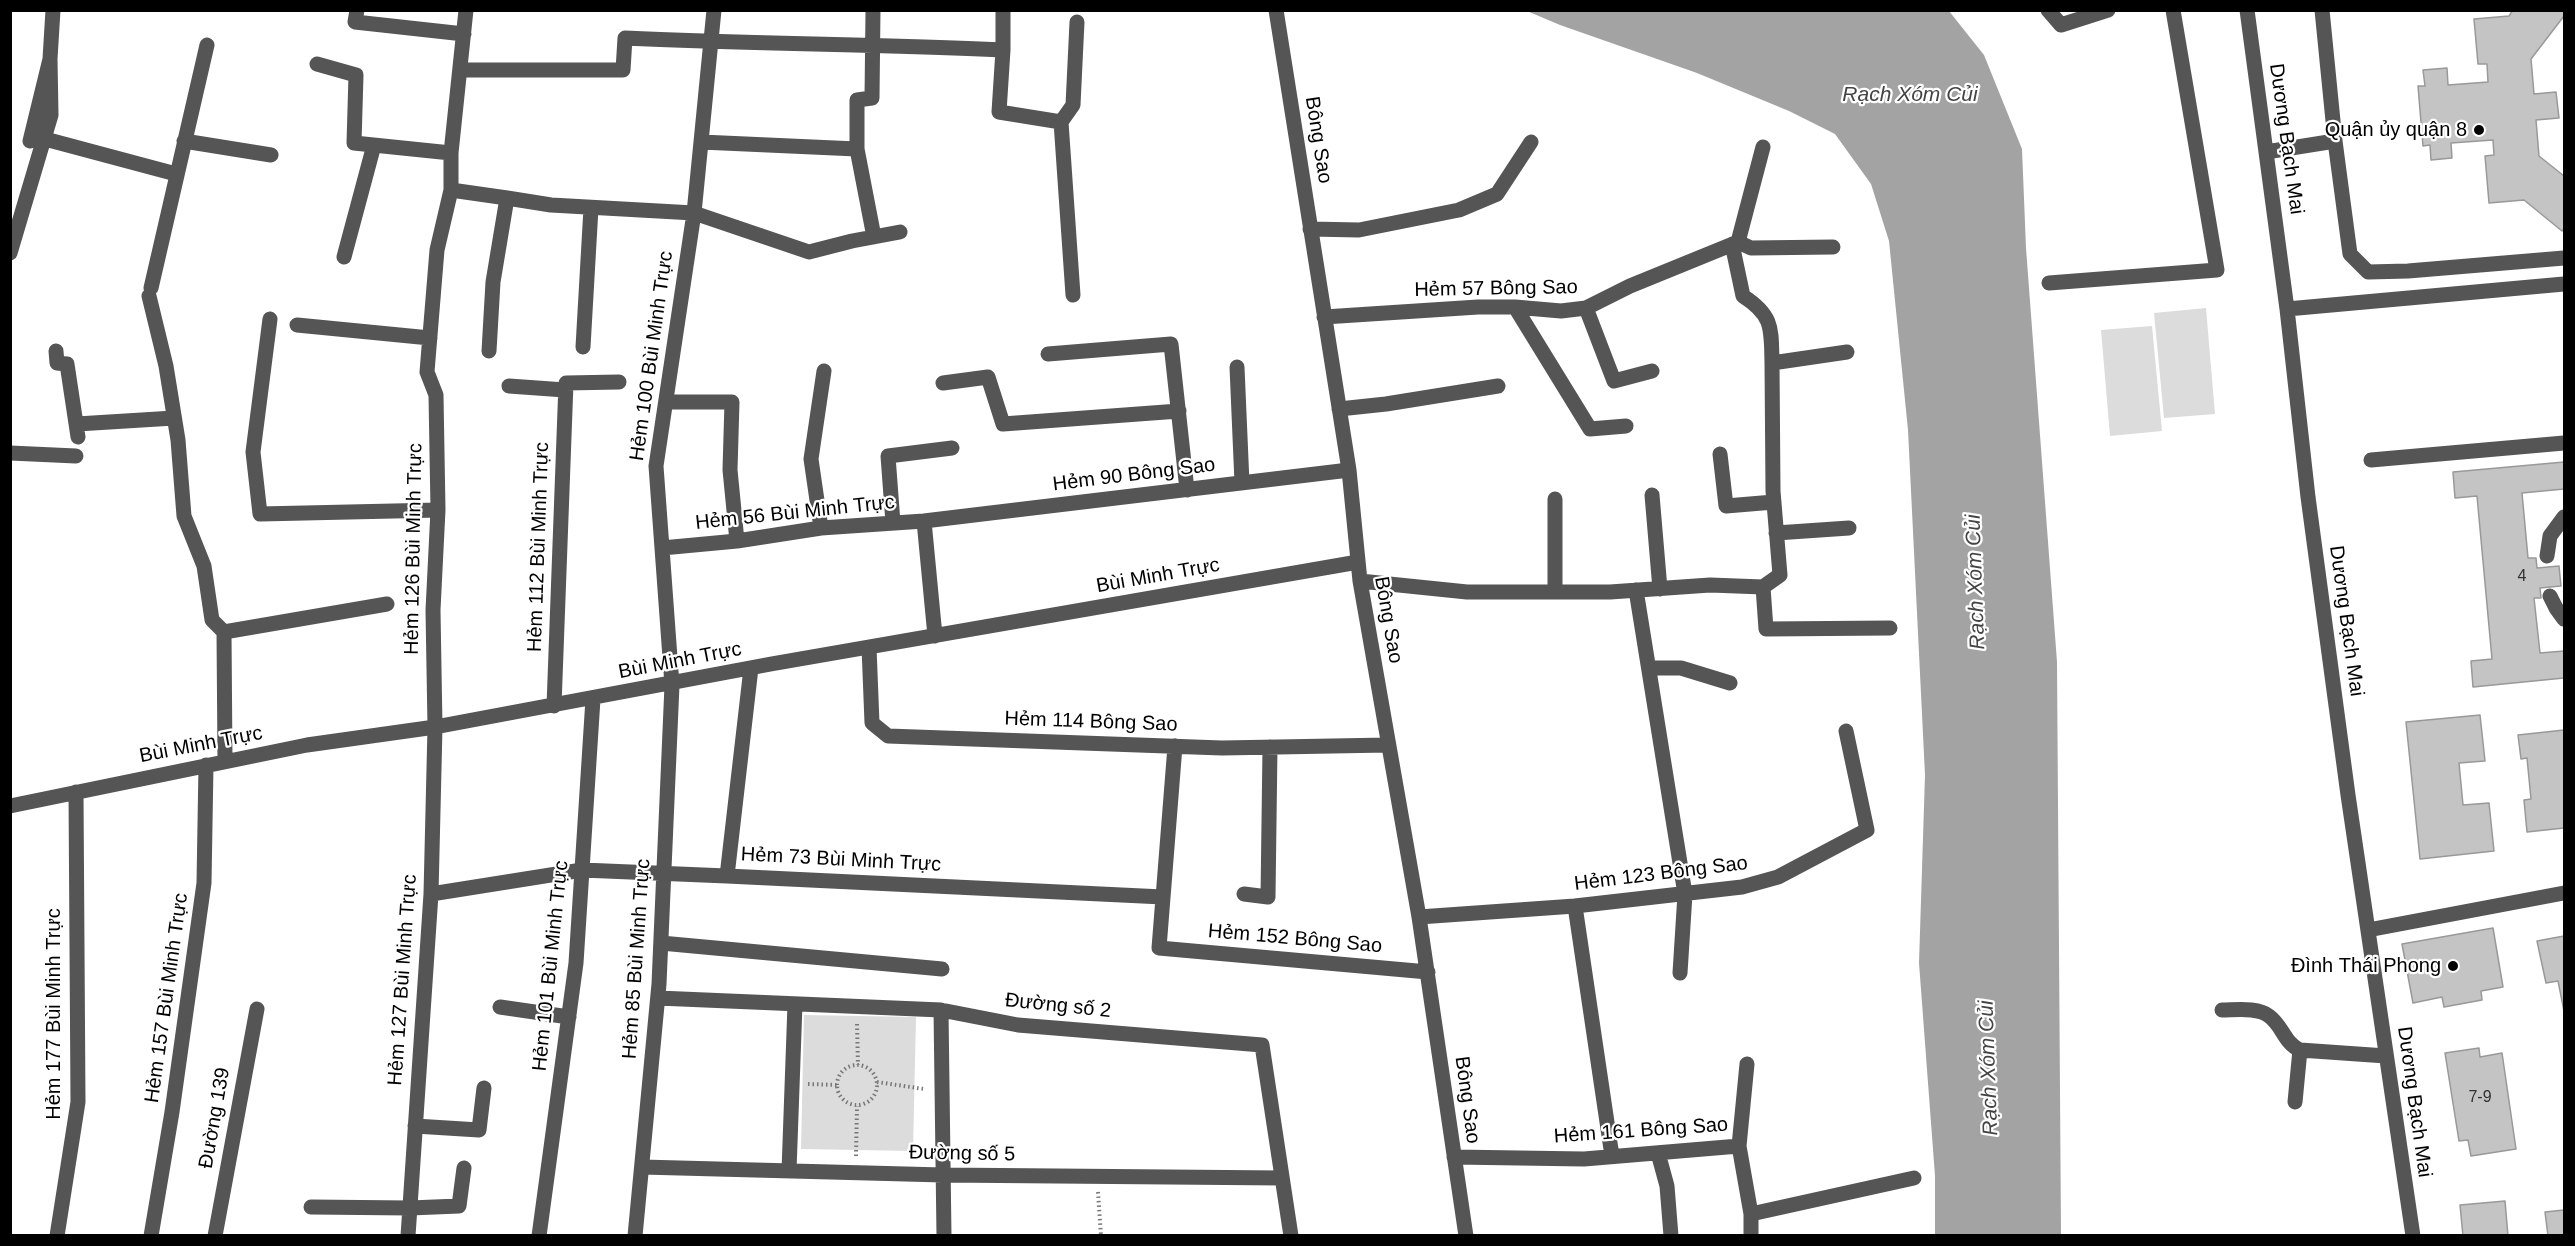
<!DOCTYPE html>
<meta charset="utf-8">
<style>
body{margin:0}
#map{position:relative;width:2575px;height:1246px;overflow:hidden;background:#fff;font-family:Arial,sans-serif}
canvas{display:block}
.frame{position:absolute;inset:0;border:12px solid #000;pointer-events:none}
</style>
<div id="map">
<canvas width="2575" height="1246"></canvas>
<div class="frame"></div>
</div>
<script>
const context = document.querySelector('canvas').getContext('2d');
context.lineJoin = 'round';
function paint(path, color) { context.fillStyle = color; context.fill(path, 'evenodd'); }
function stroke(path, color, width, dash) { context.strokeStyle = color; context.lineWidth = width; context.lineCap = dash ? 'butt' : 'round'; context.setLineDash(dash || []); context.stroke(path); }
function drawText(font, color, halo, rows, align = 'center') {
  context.font = font + ' Arial,sans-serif'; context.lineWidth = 4.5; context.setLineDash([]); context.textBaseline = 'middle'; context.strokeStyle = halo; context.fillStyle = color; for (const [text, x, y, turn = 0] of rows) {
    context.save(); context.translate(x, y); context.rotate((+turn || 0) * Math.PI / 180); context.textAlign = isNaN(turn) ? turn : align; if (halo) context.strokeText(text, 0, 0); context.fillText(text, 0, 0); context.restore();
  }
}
paint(new Path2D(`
 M 2206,308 L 2215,414 L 2164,418 L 2154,313 Z
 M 2152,326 L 2162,431 L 2110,436 L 2101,330 Z
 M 804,1015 L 916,1017 L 913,1151 L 801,1149 Z`), '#dcdcdc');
paint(new Path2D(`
 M 1527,11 L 1949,11 L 1984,55 L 2022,149 L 2026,248 L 2057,662 L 2061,1235 L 1935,1235 L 1935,1176 L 1919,963 L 1925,775 L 1908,430 L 1889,241 L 1871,184 L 1835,134 L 1789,111 L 1697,73 L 1560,25 Z`), '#a3a3a3');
const building = new Path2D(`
 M 2513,10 L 2564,10 L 2564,16 L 2531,59 L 2534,94 L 2556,92 L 2559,118 L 2536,120 L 2539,156 L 2564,176 L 2564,229 L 2562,231 L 2524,200 L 2489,203 L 2485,156 L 2494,155 L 2493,140 L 2451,143 L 2452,158 L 2431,160 L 2430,145 L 2423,146 L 2418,86 L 2425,86 L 2423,70 L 2447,68 L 2448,85 L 2488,82 L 2487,64 L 2478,64 L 2474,19 L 2509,16 Z
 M 2564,462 L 2564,489 L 2522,493 L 2528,558 L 2536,558 L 2537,568 L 2559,566 L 2561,586 L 2540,588 L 2541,598 L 2534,598 L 2540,653 L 2564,651 L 2564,678 L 2473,687 L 2471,661 L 2492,659 L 2477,496 L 2455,498 L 2453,472 Z
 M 2480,715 L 2485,761 L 2459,763 L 2463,805 L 2489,803 L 2494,851 L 2420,859 L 2406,722 Z
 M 2564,730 L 2564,828 L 2527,832 L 2524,800 L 2531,799 L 2527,758 L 2521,759 L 2518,735 Z
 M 2493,928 L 2503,987 L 2481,991 L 2482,1000 L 2444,1007 L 2442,997 L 2413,1003 L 2402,944 Z
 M 2564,936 L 2564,1011 L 2558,981 L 2546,983 L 2537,941 Z
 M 2479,1048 L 2480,1057 L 2502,1053 L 2516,1149 L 2471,1156 L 2468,1140 L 2459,1141 L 2445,1053 Z
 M 2505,1201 L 2508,1236 L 2463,1236 L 2460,1205 Z
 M 2564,1210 L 2564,1236 L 2548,1236 L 2545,1212 Z`);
paint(building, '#c4c4c4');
stroke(building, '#999', 1.5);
stroke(new Path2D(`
 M 857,1024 L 858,1065
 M837 1085a20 20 0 1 1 40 0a20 20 0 1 1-40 0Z
 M 877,1082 L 924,1089
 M 808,1084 L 837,1085
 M 856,1156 L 857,1106
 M 1098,1192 L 1101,1236`), '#777', 4, [1.5, 3]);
stroke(new Path2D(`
 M 357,10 L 355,22 L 464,34
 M 873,10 L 872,98 L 857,100 L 857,149 L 874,237
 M 1276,10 L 1349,470 L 1360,581 L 1419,917 L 1466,1236
 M 2048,10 L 2061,25 L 2108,10
 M 2247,10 L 2287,309 L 2308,497 L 2348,795 L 2413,1236
 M 2322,10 L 2335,141 L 2350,254 L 2368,272 L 2408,271 L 2564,258
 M 1003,50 L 1003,10
 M 317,64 L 356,75 L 354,143 L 451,153
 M 461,70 L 623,70 L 625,38 C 751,44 877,44 1003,50 L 999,112 L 1061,122 L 1073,295
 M 1061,122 L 1073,105 L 1077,22
 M 45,139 L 176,174
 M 30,141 L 50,59 L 53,10
 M 184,141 L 271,155
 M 701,142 L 857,149
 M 2266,152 L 2335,141
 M 451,190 L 507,198 L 493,282 L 489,351
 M 507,198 L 551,205 L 694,213 L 809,252 L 852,241 L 900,232
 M 1310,229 L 1359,230 L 1459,210 L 1497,194 L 1531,142
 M 1738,242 L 1763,147
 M 1732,244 L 1743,296 C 1774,316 1771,329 1772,363
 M 10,253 L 51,115 L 50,59
 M 344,257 L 374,145
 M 2049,283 L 2217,270 L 2173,10
 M 151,288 L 207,45
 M 149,296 L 166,366 L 178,440 L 184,516 L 204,566 L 212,620 L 224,632 L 225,761
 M 1515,307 L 1590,429 L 1626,426
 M 1586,308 L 1614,381 L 1652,371
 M 2287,309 L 2564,284
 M 1324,317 L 1478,307 L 1515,307 L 1561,311 L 1586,308 L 1630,286 L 1738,242 L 1751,248 L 1833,247
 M 270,319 L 253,452 L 260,514 L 438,510
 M 297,325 L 430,338
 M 583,347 L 591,208
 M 56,351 L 57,363 L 67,364 L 78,437
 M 1048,354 L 1171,344 L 1187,490
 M 1237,367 L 1242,483
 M 943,383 L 988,377 L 1003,424 L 1179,411
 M 509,386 L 565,390
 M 666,402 L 732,402 L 730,470 L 737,541
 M 1339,409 L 1386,404 L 1498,386
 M 77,424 L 174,418
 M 10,453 L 76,456
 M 1720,454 L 1726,506 L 1774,502
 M 2371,460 L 2564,443
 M 1652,495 L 1660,589
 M 1555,499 L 1555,592
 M 924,521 L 1349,470
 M 893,523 L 888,456 L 952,448
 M 821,528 L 811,459 L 824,371
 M 1776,533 L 1849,528
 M 662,548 L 737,541 L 821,528 L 924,521 L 935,636
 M 2547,556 L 2550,536 L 2564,517
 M 1360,581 L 1467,592 L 1610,592 L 1710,585 L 1763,587 L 1766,629 L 1890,628
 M 1763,587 L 1780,575 L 1773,491 L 1772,363 L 1847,352
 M 1636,590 L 1685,894 L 1680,973
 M 2550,596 L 2556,608 L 2564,619
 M 224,632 L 387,604
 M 869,647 L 872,723 L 888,736 L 1222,748 L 1388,745
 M 751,668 L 727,876 L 1163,897
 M 1649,668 L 1681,668 L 1730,683
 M 554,706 L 566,383 L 619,382
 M 1175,746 L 1159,948 L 1428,972
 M 10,806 L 307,745 L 435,727 L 771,664 L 1358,562
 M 431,894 L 582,870 L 727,876
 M 1244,894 L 1268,897 L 1270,747
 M 1575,906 L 1612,1156
 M 1419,917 L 1575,906 L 1742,887 L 1778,877 L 1867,830 L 1846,731
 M 2368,930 L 2564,893
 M 661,943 L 942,969
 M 658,998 L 941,1010 L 1018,1025 L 1262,1045 L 1291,1236
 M 500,1007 L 569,1017
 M 941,1010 L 944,1236
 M 2222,1010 C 2236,1010 2258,1007 2269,1016 C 2283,1026 2284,1043 2300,1050 L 2386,1056
 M 2295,1102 L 2300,1050
 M 415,1126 L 479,1130 L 484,1088
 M 1739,1146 L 1747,1064
 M 1658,1153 L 1667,1186 L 1671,1236
 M 1454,1157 L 1584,1159 L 1739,1146 L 1751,1214 L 1751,1236
 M 642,1167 L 943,1175 L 1282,1178
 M 789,1171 L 795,1004
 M 311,1207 L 410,1208 L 459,1206 L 464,1168
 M 1751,1214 L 1914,1178
 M 57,1236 L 78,1102 L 76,792
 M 151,1236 L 172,1112 L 204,883 L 206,765
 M 215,1236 L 257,1009
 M 408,1236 L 431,894 L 435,727 L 433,610 L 438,510 L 436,395 L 427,372 L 437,250 L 451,190 L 451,153 L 466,10
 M 539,1236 L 576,963 L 593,699
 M 635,1236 L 659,984 L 672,685 L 656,466 L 694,213 L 714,10`), '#555', 15);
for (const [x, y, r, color] of [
 [2479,130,6,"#000"],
 [2453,966,6,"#000"]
]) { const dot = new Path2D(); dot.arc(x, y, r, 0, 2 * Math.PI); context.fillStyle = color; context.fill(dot); stroke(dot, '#fff', 2); }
drawText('16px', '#313131', null, [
 ["4",2522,577],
 ["7-9",2480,1098]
]);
drawText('20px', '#000', '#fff', [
 ["Quận ủy quận 8",2467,130],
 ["Đình Thái Phong",2441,966]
], 'right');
drawText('20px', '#000', '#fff', [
 ["Dương Bạch Mai",2286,139,82],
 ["Bông Sao",1318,140,81],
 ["Hẻm 57 Bông Sao",1496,289,-1],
 ["Hẻm 100 Bùi Minh Trực",652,356,-82],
 ["Hẻm 90 Bông Sao",1134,475,-7],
 ["Hẻm 56 Bùi Minh Trực",795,513,-6],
 ["Hẻm 112 Bùi Minh Trực",539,547,-88],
 ["Hẻm 126 Bùi Minh Trực",414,549,-89],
 ["Bùi Minh Trực",1158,576,-10],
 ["Bông Sao",1388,620,80],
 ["Dương Bạch Mai",2346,621,82],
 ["Bùi Minh Trực",680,661,-11],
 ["Hẻm 114 Bông Sao",1091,722,2],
 ["Bùi Minh Trực",201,745,-11],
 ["Hẻm 73 Bùi Minh Trực",841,860,3],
 ["Hẻm 123 Bông Sao",1661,874,-7],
 ["Hẻm 152 Bông Sao",1295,939,5],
 ["Hẻm 85 Bùi Minh Trực",637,959,-86],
 ["Hẻm 101 Bùi Minh Trực",551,966,-84],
 ["Hẻm 127 Bùi Minh Trực",403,980,-86],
 ["Hẻm 157 Bùi Minh Trực",167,998,-82],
 ["Đường số 2",1058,1006,6],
 ["Hẻm 177 Bùi Minh Trực",54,1014,-90],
 ["Bông Sao",1467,1100,82],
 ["Dương Bạch Mai",2414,1102,82],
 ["Đường 139",215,1118,-80],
 ["Hẻm 161 Bông Sao",1641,1131,-4],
 ["Đường số 5",962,1154,1]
]);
drawText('italic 21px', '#444', '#fff', [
 ["Rạch Xóm Củi",1910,95],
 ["Rạch Xóm Củi",1976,582,-92],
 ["Rạch Xóm Củi",1989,1068,-92]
]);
</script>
